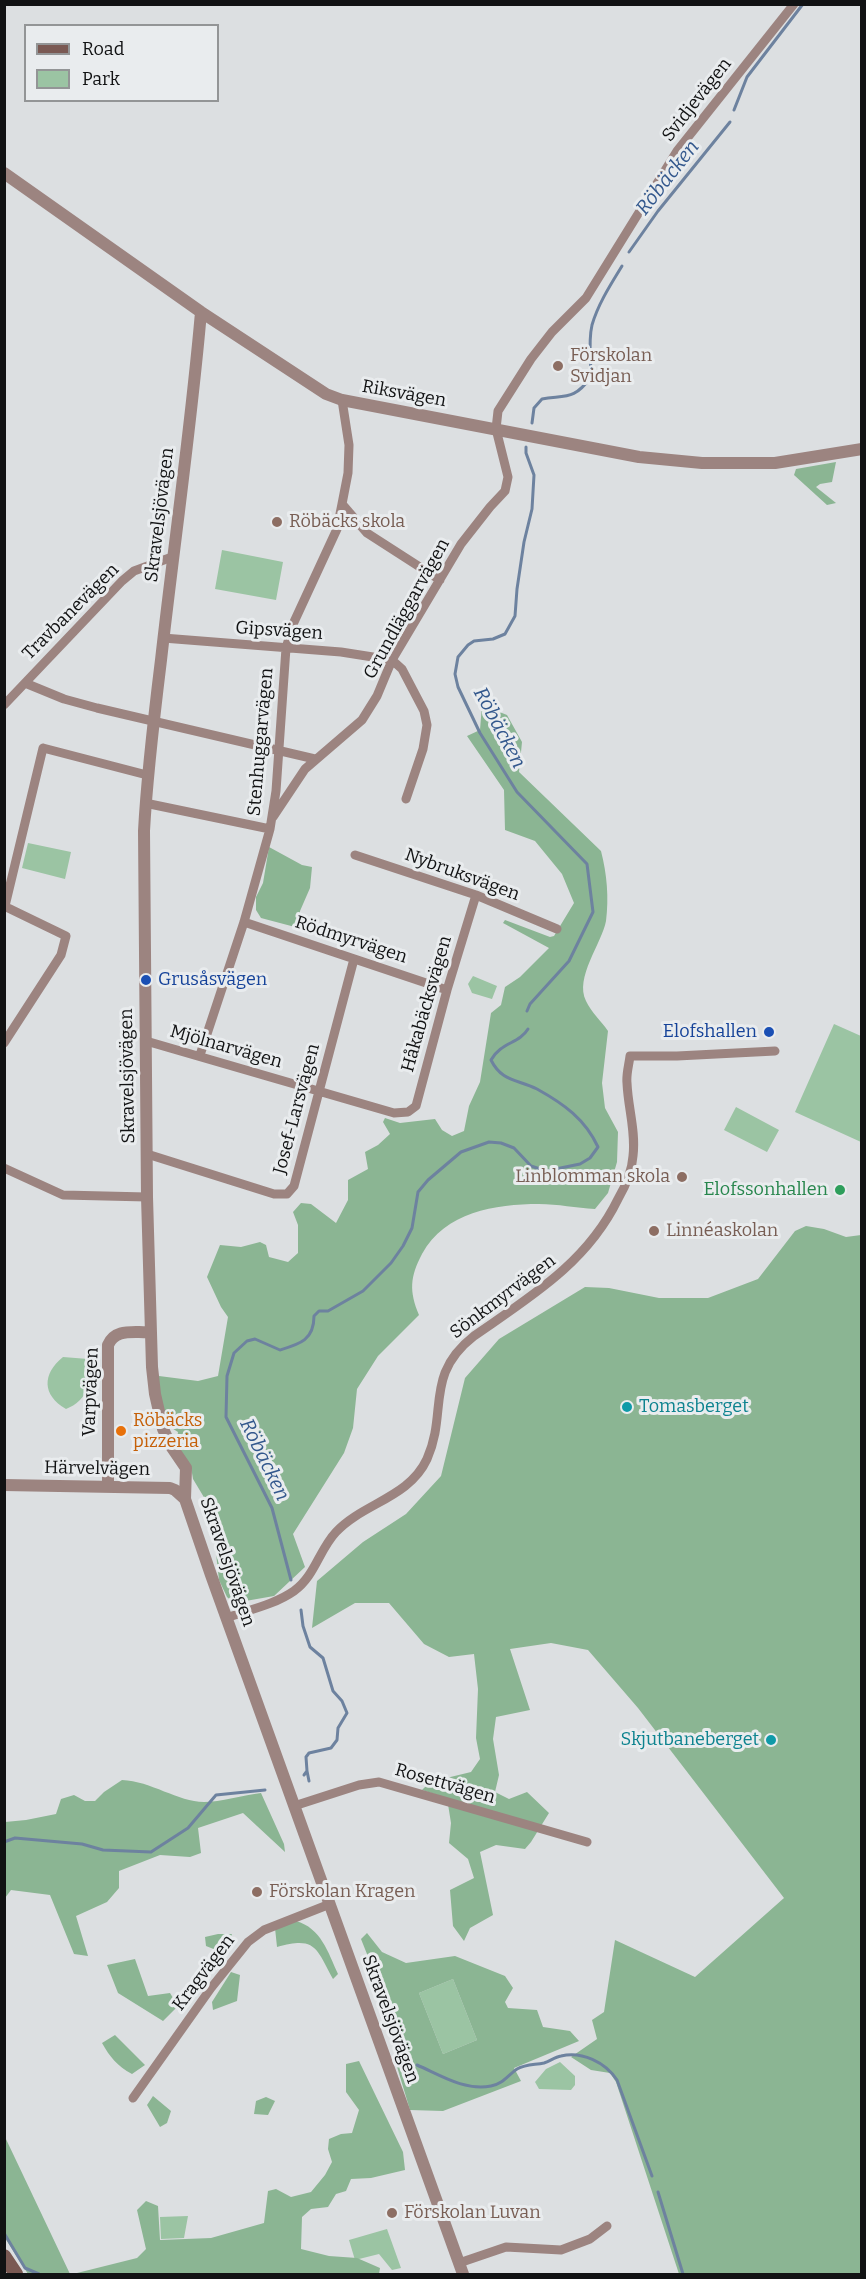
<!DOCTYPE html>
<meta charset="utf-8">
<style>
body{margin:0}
#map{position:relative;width:866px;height:2279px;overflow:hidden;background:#dcdfe1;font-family:Bitter,serif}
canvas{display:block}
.frame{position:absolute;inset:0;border:6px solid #111213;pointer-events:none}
.legend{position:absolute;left:24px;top:24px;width:195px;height:78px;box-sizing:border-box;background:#e9ecee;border:2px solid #939596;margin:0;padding:8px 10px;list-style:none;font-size:18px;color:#111213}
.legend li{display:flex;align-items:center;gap:12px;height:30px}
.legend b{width:30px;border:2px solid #939596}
</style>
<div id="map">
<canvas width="866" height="2279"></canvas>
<div class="frame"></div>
<ul class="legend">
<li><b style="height:8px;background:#7a5953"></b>Road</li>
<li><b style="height:16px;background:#9bc4a3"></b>Park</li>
</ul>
</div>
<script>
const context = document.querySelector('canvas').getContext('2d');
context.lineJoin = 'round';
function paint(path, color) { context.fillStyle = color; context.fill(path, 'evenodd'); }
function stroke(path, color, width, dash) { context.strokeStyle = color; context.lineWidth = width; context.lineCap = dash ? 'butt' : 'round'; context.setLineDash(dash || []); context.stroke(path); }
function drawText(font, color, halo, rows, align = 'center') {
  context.font = font + ' Bitter,serif'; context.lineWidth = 6; context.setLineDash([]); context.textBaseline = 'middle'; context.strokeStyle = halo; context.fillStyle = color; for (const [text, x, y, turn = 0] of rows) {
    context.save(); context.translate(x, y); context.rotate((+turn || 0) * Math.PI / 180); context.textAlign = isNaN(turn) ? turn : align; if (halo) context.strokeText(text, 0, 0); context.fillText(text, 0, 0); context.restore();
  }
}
paint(new Path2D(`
 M 222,550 L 283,562 L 276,600 L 215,589 Z
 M 28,843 L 71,852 L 65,879 L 22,868 Z
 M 473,976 L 497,986 L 492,999 L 472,993 L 468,984 Z
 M 834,1024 L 861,1036 L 861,1142 L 795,1112 Z
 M 736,1107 L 779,1130 L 767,1152 L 724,1130 Z
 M 63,1357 L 88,1359 C 95,1380 87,1401 66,1409 C 42,1395 42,1374 63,1357 Z
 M 453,1979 L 477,2040 L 443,2054 L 419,1993 Z
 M 560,2062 L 575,2076 L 575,2085 L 571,2090 L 539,2089 L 535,2082 L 546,2069 Z
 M 188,2216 L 184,2238 L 161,2239 L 160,2217 Z
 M 387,2229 L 401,2268 L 392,2270 L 379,2254 L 355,2260 L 349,2240 Z`), '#9bc4a3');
paint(new Path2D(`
 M 836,462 L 832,482 L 820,484 L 816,487 L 836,503 L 827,505 L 794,475 L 796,469 Z
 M 482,705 L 507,715 L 522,742 L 519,772 L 601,851 C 607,874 609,898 606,921 C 602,943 574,978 586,1001 C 591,1012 602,1022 608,1031 L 602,1083 L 605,1108 L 618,1132 L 617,1162 L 608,1193 L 595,1209 C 576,1208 558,1204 539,1204 C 495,1204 445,1212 422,1254 C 410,1277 409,1291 419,1315 L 378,1356 L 357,1389 L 353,1428 L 344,1453 L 293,1534 L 305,1567 L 274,1596 L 234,1603 L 227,1597 L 219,1580 L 211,1509 L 193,1479 L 191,1467 L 176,1445 L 178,1432 L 167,1425 L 158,1396 L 159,1376 L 198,1381 L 218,1376 L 228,1317 L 221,1307 L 207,1277 L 220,1245 L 241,1247 L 260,1242 L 266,1245 L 269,1257 L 288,1262 L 298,1253 L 298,1225 L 293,1212 L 301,1203 L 311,1204 L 336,1223 L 348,1200 L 348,1180 L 368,1169 L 365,1152 L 378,1145 L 390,1134 L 383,1122 L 385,1118 L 400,1123 L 435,1119 L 442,1130 L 452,1136 L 464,1131 L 469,1106 L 480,1082 L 491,1013 L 501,1005 L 505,987 L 520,977 L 549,948 L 503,923 L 505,920 L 550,937 L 554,936 L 574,903 L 562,874 L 535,841 L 505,830 L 504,790 L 467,736 L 480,730 Z
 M 269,847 L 302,865 L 312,867 L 310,888 L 300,911 L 300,920 L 295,927 L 261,918 L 256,910 L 256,897 L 263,883 Z
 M 806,1226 L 824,1229 L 846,1237 L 861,1235 L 861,2274 L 679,2274 L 616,2082 L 610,2073 L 591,2070 L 571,2057 L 597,2039 L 592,2020 L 604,2012 L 615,1940 L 695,1977 L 784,1898 L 638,1708 L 588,1650 L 551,1643 L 510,1649 L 530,1710 L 496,1717 L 493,1739 L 499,1775 L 495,1792 L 509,1799 L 527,1792 L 549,1813 L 531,1842 L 525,1849 L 496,1845 L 480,1852 L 493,1915 L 470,1928 L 464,1941 L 453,1926 L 450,1890 L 474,1878 L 468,1859 L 449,1843 L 451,1823 L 447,1798 L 422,1790 L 430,1782 L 471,1772 L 480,1759 L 476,1738 L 478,1689 L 474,1654 L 449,1657 L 424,1644 L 389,1603 L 355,1603 L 312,1628 L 317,1581 L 363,1542 L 406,1514 L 441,1476 L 465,1378 L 499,1339 L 585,1287 L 609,1288 L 659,1298 L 708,1298 L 758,1279 L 795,1231 Z
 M 122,1780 C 151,1781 178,1802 204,1802 C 220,1802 244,1795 261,1793 L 284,1844 L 285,1852 L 243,1813 L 198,1828 L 201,1853 L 190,1857 L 160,1855 L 119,1871 L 119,1888 L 107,1902 L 76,1916 L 88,1956 L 74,1954 L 50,1895 L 11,1890 L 5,1898 L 5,1822 L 26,1820 L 56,1814 L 61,1799 L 74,1795 L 85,1801 L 95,1801 L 104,1792 Z
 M 296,1921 C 321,1928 328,1952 338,1974 L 333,1979 C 316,1948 316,1936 277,1947 L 275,1928 Z
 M 367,1933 L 382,1952 L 406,1963 L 455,1956 L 505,1976 L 513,1988 L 505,2002 L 508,2008 L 537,2010 L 543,2027 L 570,2031 L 579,2041 L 514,2068 L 521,2081 L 443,2111 L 410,2110 L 395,2060 L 404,2047 L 361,1939 ZM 453,1979 L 477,2040 L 443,2054 L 419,1993 Z
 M 218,1934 L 232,1934 L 226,1948 L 216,1950 L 206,1946 L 205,1937 Z
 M 135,1959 L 148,1996 L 170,1993 L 178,2006 L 163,2021 L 118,1993 L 107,1965 Z
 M 231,1972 L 240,1975 L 237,2001 L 213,2010 L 212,2002 Z
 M 115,2035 L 145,2065 L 132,2074 C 117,2066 110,2057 102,2043 Z
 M 359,2061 L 403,2152 L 405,2170 L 371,2178 L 351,2179 L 346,2191 L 336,2194 L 328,2207 L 311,2209 L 302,2217 L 301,2249 L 329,2256 L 357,2258 L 380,2268 L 379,2274 L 73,2274 L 137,2258 L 146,2249 L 137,2210 L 146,2201 L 158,2206 L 160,2240 L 211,2238 L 264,2223 L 268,2191 L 276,2189 L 291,2197 L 311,2192 L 325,2175 L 332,2162 L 328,2149 L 329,2139 L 341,2134 L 352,2133 L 359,2110 L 346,2092 L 346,2064 Z
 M 153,2096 L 171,2111 L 167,2123 L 160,2127 L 147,2105 Z
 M 266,2097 L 275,2101 L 268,2115 L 254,2114 L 256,2101 Z
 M 4,2137 L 5,2137 L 70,2274 L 28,2274 L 5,2238 Z`), '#8bb593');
stroke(new Path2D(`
 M 734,110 L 747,77 L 803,4
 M 629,252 L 658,211 L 730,122
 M 532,423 L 534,408 L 542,399 C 567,395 574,400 591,377 C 591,360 588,342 592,325 C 598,304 611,284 622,266
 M 526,447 L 526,453 L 534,475 L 532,509 L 524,542 L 517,589 L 515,616 L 505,634 L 493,639 L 474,641 L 468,645 L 458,657 L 455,674 L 458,687 L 480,733 L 517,792 L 587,864 L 593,912 L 569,961 L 530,1004 L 527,1011
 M 291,1580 L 272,1508 L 226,1417 L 227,1376 L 234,1353 L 247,1341 L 255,1339 L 280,1350 C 300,1344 314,1340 314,1316 L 319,1311 L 328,1311 L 363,1291 L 391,1263 L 403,1246 L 412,1228 L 418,1192 L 428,1180 L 461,1152 L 489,1142 L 501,1143 L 514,1148 L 531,1166 L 546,1171 L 580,1164 L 590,1158 L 598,1147 C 585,1119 564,1104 537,1089 C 517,1079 502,1082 491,1060 C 501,1042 519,1044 528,1029
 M 301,1610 L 303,1626 L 310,1647 L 323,1658 L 333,1691 L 342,1701 L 347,1713 L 338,1728 L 337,1740 L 331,1748 L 309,1753 L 306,1757 L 307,1771 L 304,1775
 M 307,1771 L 309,1781
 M 4,1842 L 15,1838 L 82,1844 L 103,1850 L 151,1852 L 188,1828 L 216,1795 L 265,1790
 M 417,2065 C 440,2075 464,2091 491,2086 C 503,2084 508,2075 517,2069 C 526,2064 534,2065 544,2063 C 550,2061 555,2057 561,2056 C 582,2051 605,2062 617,2080 L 652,2176
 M 658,2192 L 683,2274
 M 4,2233 L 25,2268 L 39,2274`), '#6d829f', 3);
stroke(new Path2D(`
 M 342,504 L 367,533 L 440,580
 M 163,638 L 341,652 L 392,660 L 402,669 L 424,711 L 427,725 L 423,749 L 406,799
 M 25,683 L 64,699 L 97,708 L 315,759
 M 4,705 L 122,581 L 134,571 L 172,557
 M 145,803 L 270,829
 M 273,817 L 305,769 L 362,720 L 377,696 L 392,660 L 461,544 L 490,507 L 505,491 L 508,477 L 496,429 L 498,411 L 531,359 L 552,332 L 586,298 L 677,151 L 794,4
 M 355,855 L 476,895 L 557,929
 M 4,906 L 66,936 L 61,955 L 4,1043
 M 5,906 L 43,748 L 147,775
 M 244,922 L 447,990
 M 146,1041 L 394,1113 L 408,1112 L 416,1106 L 447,990 L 476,895
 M 200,1055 L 244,922 L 270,829 L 276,791 L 286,648 L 294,622 L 337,529 L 342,504 L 348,473 L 349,445 L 342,400
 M 147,1154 L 274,1194 L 287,1194 L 294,1186 L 354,959
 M 4,1168 L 63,1195 L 147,1197
 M 226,1618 C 248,1610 274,1605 294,1591 C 315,1576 319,1550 336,1532 C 363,1503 409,1498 427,1459 C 448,1412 424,1375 474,1336 C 530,1297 587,1263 618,1199 C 625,1187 632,1171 633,1156 C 636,1131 628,1108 627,1083 C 626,1074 629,1065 630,1056 L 677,1056 L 775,1051
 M 294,1806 L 359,1785 L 379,1782 L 587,1842
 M 133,2098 L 211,1988 L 248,1942 L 264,1930 L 330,1904
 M 459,2263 L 506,2247 L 561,2250 L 590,2239 L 607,2226`), '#9c8480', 9);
stroke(new Path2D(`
 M 4,173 L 201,312 L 326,394 L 342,400 L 639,457 L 702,463 L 775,463 L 862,449
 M 201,312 C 191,428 174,544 161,660 C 154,717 147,774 144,831 L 147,1197 L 152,1367 L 155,1394 L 163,1429 L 171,1446 L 186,1468 L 185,1499 L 211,1575 L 463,2274
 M 4,1485 L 170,1488 L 175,1490 L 185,1499
 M 108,1487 L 108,1345 C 115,1328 133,1333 150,1332`), '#9c8480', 12);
stroke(new Path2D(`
 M 4,2256 L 16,2274`), '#7a5953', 14);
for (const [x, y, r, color] of [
 [558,366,6,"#8d6e63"],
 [277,522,6,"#8d6e63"],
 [146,980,6,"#1a4fb4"],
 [769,1032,6,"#1a4fb4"],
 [682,1177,6,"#8d6e63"],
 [840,1190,6,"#2e9e5b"],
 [654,1231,6,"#8d6e63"],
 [627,1407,6,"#0f9aa8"],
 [121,1431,6,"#e8710a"],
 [771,1740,6,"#0f9aa8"],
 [257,1892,6,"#8d6e63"],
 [392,2213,6,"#8d6e63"]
]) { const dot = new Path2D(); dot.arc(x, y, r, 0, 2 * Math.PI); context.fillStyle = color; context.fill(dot); stroke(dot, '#e9ecee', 2); }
drawText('18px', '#111213', '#e9ecee', [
 ["Svidjevägen",697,100,-52],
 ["Riksvägen",404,394,10],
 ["Skravelsjövägen",160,515,-83],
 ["Grundläggarvägen",407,609,-61],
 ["Travbanevägen",71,612,-45],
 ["Gipsvägen",279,631,4],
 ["Stenhuggarvägen",261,742,-85],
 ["Nybruksvägen",462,875,20],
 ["Rödmyrvägen",351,940,18],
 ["Håkabäcksvägen",427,1004,-74],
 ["Mjölnarvägen",226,1047,16],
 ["Skravelsjövägen",128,1076,-91],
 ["Josef-Larsvägen",297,1109,-75],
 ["Sönkmyrvägen",503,1297,-37],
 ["Varpvägen",91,1392,-88],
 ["Härvelvägen",97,1469,1],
 ["Skravelsjövägen",227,1562,71],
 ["Rosettvägen",445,1784,16],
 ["Kragvägen",204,1973,-53],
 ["Skravelsjövägen",390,2019,70]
]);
drawText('18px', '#785e54', '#e9ecee', [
 ["Förskolan",570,356],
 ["Svidjan",570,377],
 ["Röbäcks skola",289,522],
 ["Linblomman skola",670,1177,"right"],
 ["Linnéaskolan",666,1231],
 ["Förskolan Kragen",269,1892],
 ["Förskolan Luvan",404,2213]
], 'left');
drawText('18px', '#164399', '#e9ecee', [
 ["Grusåsvägen",158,980],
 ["Elofshallen",757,1032,"right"]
], 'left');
drawText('18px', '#27864d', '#e9ecee', [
 ["Elofssonhallen",828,1190]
], 'right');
drawText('18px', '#0d838f', '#e9ecee', [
 ["Tomasberget",639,1407],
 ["Skjutbaneberget",759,1740,"right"]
], 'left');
drawText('18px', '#c56008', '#e9ecee', [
 ["Röbäcks",133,1421],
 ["pizzeria",133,1442]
], 'left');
drawText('italic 20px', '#33588d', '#e9ecee', [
 ["Röbäcken",668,178,-52],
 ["Röbäcken",499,728,62],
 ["Röbäcken",264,1460,64]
]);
</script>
